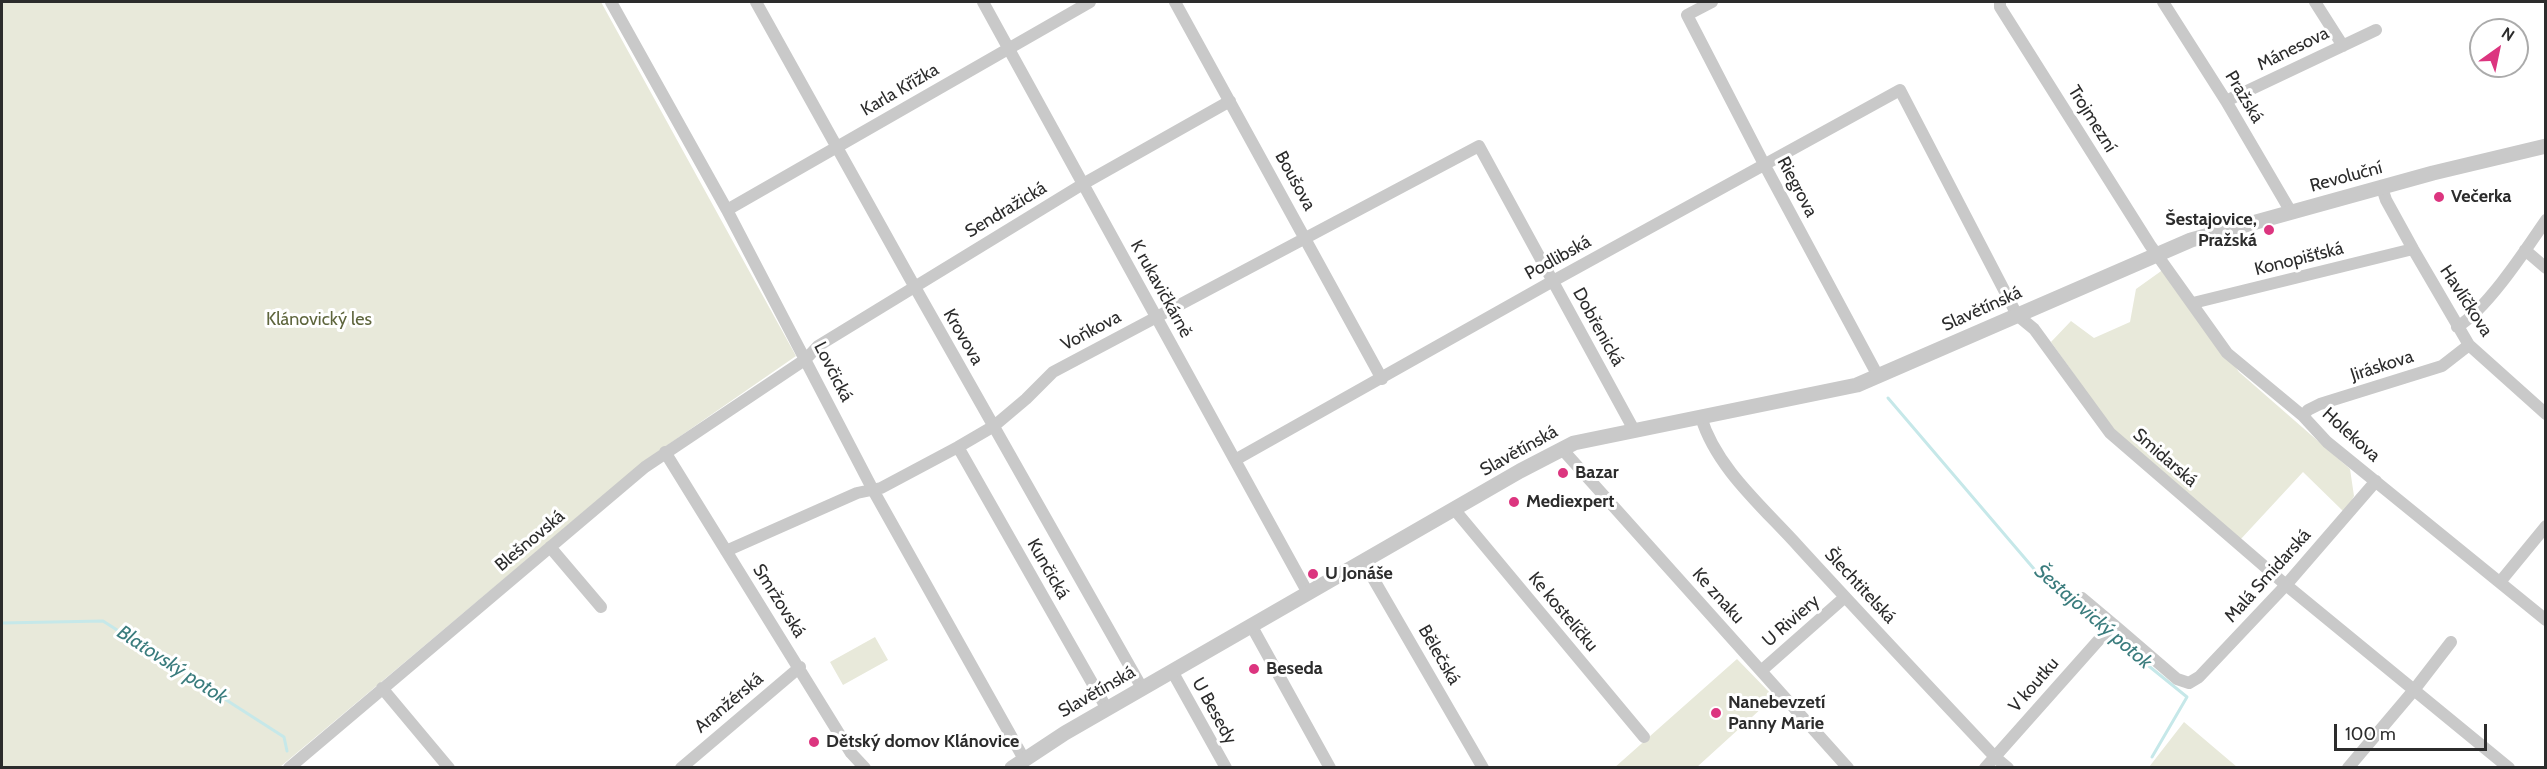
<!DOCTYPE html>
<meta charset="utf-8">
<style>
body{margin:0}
#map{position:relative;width:2547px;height:769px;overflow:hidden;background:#fff;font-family:Cabin,sans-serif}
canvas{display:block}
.frame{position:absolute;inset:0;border:3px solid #2c2c2c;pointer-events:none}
.north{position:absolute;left:2469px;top:18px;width:60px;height:60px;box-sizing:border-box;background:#fff;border:2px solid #ababab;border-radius:50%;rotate:33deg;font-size:16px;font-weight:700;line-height:24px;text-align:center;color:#2c2c2c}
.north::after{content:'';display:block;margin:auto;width:21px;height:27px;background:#dc357f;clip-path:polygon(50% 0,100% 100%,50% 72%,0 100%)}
.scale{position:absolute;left:2334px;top:724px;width:153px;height:27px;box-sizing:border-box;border:3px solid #2c2c2c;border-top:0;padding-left:8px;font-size:18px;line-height:21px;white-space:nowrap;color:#2c2c2c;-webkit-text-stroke:4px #fff;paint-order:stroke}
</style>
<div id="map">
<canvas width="2547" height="769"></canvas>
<div class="frame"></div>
<div class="north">N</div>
<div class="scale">100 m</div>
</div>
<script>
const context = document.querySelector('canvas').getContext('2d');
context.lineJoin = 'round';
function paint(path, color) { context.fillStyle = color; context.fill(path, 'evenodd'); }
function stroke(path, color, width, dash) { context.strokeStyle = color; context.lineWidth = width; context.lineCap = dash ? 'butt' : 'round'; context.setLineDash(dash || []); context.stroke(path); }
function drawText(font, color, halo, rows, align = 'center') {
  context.font = font + ' Cabin,sans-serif'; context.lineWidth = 6; context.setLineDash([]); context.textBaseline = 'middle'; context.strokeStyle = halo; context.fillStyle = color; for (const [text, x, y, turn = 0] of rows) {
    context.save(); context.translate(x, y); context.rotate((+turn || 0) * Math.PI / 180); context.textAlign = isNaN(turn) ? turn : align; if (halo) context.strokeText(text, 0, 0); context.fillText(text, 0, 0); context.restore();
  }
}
paint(new Path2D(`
 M 2,2 L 601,2 L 796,356 L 643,462 L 280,767 L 2,767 Z
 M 2164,269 L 2239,372 L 2350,469 L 2354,496 L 2345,513 L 2303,472 L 2240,540 L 2117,435 L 2051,342 L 2071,321 L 2094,338 L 2130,322 L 2136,289 Z
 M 875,637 L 888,660 L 843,685 L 830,662 Z
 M 1737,659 L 1774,697 L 1697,767 L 1614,768 Z
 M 2184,722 L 2237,767 L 2149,767 Z`), '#e8e9da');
stroke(new Path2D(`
 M 1888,398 L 2046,583 L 2103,629
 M 2,623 L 103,621 L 284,737 L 287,751
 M 2108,633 L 2187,697 L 2152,757`), '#c6e8e9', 3);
stroke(new Path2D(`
 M 611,2 L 727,210 L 873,490 L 1024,759
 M 756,2 L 912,282 L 1142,688
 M 983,2 L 1308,593
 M 1175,2 L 1382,379
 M 1712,2 L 1687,15 L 1764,164 L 1878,376
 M 2000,2 L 2000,7 L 2150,245 L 2227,353 L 2303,416 L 2327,442 L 2546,620
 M 2163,2 L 2226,101 L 2291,212
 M 2315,2 L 2343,46
 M 2226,101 L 2376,30
 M 2382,188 L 2386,200 L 2413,249 L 2469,345 L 2546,414
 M 727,210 L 1090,2
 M 2525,250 L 2546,268
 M 2193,303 L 2413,249
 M 2457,327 C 2487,309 2525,251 2546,220
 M 2303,416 L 2308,410 L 2320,404 L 2442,366 L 2469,345
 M 1701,417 C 1716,468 1764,508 1799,547 C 1864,618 1929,687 1995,757 L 2008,768
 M 958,447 L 1107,709
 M 1562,449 L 1848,768
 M 665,452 L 851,753 L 865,768
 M 1235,460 L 1553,281 L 1900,90 L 2017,315 L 2034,329 L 2110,433 L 2286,585 L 2509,768
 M 1454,509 L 1644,737
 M 550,547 L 601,607
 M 726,551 L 857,493 L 881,488 L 958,447 L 994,426 L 1026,399 L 1053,372 L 1479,146 L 1634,430
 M 1363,561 L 1483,768
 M 2500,582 L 2546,526
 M 2082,598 L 2113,624
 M 1251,625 L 1330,768
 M 1172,671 L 1226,768
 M 1761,671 L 1845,597
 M 382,688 L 449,768
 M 289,768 L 645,467 L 806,359 L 818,346 L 1083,184 L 1230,101
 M 681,768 L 800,667
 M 1985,768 L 2113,624 L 2177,679 L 2189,683 L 2199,677 L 2286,585 L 2376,481
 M 2348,768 L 2414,690 L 2451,642`), '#c9c9c9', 12);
stroke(new Path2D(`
 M 1012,768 L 1065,733 L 1520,471 L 1574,443 L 1857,385 L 2191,240 L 2433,173 L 2546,146`), '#c9c9c9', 15);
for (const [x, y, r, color] of [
 [2439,197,6,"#dc357f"],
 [2269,230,6,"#dc357f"],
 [1563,473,6,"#dc357f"],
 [1514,502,6,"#dc357f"],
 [1313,574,6,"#dc357f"],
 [1254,669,6,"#dc357f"],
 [1716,713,6,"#dc357f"],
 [814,742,6,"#dc357f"]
]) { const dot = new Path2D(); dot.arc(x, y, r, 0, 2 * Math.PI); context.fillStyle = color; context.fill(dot); stroke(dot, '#fff', 2); }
drawText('18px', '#2c2c2c', '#fff', [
 ["Mánesova",2293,49,-26],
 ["Karla Křížka",900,90,-30],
 ["Pražská",2244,97,59],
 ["Trojmezní",2092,119,58],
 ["Revoluční",2346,177,-15],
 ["Boušova",1295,181,61],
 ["Riegrova",1797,187,62],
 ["Sendražická",1006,210,-31],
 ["Podlibská",1558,258,-29],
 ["Konopišťská",2299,259,-14],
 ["K rukavičkárně",1161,289,61],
 ["Havlíčkova",2466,301,57],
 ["Slavětínská",1982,309,-24],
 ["Dobřenická",1598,327,61],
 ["Voňkova",1091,331,-28],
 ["Krovova",963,337,60],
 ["Jiráskova",2382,366,-18],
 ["Lovčická",833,372,63],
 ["Holekova",2351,435,42],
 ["Slavětínská",1519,451,-29],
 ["Smidarská",2165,458,41],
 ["Blešnovská",530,541,-40],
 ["Kunčická",1048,569,60],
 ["Malá Smidarská",2268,576,-48],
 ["Šlechtitelská",1860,586,47],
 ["Ke znaku",1718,596,48],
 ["Smržovská",779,601,58],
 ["Ke kostelíčku",1563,612,50],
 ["U Riviery",1791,621,-41],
 ["Bělečská",1439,655,60],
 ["V koutku",2034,685,-49],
 ["Slavětínská",1097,692,-30],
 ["Aranžérská",729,703,-40],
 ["U Besedy",1214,711,61]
]);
drawText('bold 18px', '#2c2c2c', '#fff', [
 ["Večerka",2451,197],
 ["Šestajovice,",2257,220,"right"],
 ["Pražská",2257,241,"right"],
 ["Bazar",1575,473],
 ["Mediexpert",1526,502],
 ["U Jonáše",1325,574],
 ["Beseda",1266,669],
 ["Nanebevzetí",1728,703],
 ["Panny Marie",1728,724],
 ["Dětský domov Klánovice",826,742]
], 'left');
drawText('18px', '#5e653c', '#fff', [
 ["Klánovický les",319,320]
]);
drawText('italic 20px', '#3a7c7d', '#fff', [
 ["Šestajovický potok",2093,617,41],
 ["Blatovský potok",172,665,33]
]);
</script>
